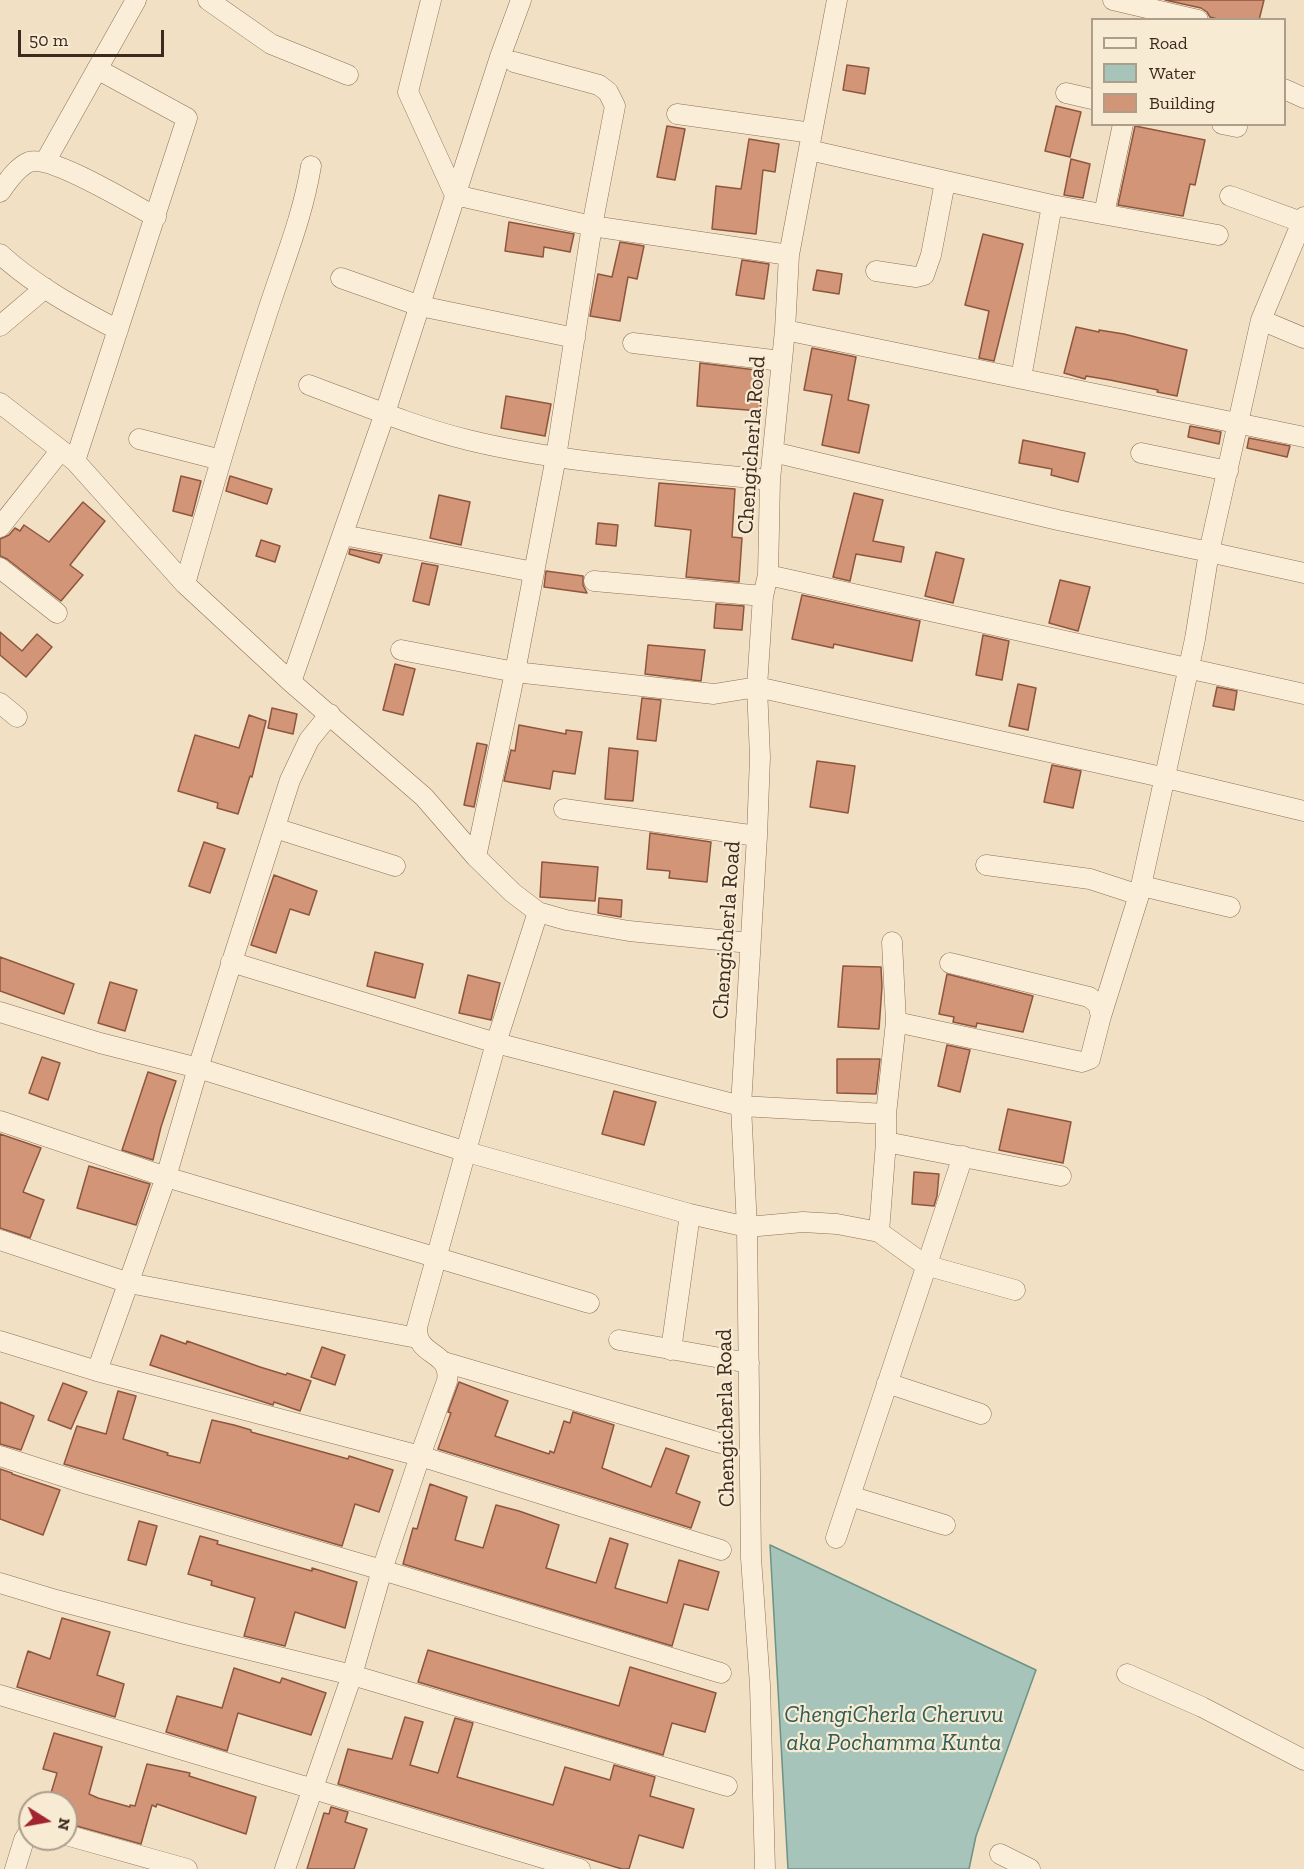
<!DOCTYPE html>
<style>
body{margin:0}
#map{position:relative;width:1304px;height:1869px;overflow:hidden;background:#f1e0c4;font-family:"Zilla Slab",serif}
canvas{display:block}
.legend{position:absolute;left:1091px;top:18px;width:195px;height:108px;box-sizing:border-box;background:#f8ebd4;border:2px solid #ad9e8b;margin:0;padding:8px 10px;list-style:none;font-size:18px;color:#3c2a1e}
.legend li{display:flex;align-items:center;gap:12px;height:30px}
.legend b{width:30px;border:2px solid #ad9e8b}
.north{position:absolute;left:18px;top:1791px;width:60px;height:60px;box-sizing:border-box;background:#f8ebd4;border:2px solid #ad9e8b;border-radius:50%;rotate:101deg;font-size:16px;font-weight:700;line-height:24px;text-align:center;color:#3c2a1e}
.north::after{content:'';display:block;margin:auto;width:21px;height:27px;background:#a1242f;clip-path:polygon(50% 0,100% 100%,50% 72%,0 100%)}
.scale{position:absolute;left:18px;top:30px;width:146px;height:27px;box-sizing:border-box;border:3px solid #3c2a1e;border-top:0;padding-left:8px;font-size:18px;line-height:21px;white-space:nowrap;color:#3c2a1e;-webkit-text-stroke:4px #f8ebd4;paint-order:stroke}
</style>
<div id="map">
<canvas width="1304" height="1869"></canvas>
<ul class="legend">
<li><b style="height:8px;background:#fbeed8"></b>Road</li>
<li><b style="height:16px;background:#a6c4b9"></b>Water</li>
<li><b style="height:16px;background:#d29577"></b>Building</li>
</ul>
<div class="north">N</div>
<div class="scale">50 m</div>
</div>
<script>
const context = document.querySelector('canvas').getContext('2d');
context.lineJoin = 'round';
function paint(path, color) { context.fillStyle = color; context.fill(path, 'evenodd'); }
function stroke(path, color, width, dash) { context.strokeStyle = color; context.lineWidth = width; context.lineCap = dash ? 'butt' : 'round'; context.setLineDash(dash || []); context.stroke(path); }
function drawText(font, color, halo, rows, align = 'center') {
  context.font = font + ' "Zilla Slab",serif'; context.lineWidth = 4.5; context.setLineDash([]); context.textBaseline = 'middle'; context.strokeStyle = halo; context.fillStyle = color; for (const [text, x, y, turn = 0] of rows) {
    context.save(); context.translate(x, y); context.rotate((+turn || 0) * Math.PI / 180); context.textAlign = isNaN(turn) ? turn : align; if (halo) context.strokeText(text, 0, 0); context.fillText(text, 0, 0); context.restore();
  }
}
const water = new Path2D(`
 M 770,1545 L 1036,1670 L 976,1836 L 969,1869 L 788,1869 Z`);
paint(water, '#a6c4b9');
stroke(water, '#6c9386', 1.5);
const building = new Path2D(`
 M 1165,0 L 1264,0 L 1259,20 L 1221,20 L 1210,17 L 1207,12 L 1201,8 Z
 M 847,65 L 869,68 L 865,94 L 843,90 Z
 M 1056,106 L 1081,112 L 1070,157 L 1045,151 Z
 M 667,126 L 685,129 L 675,180 L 657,177 Z
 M 1135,126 L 1205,140 L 1195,185 L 1190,184 L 1183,216 L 1118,205 Z
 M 749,139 L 779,144 L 775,172 L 763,170 L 756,234 L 712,229 L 716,186 L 741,189 Z
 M 1071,159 L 1090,164 L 1083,198 L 1064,195 Z
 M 509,222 L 574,234 L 570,252 L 544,247 L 543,257 L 505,251 Z
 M 983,234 L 1023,244 L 994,361 L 979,358 L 989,311 L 965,305 Z
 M 620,242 L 644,246 L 637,279 L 628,277 L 620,321 L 590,316 L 598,274 L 612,277 Z
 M 742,260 L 769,264 L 764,299 L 736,295 Z
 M 817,270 L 842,274 L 839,294 L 813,290 Z
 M 1076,327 L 1099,332 L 1099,330 L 1124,334 L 1187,350 L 1177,396 L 1157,392 L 1158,390 L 1110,380 L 1086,376 L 1085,379 L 1064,373 Z
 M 812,348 L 856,357 L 848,400 L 869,405 L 859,453 L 822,445 L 832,395 L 804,390 Z
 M 700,363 L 764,371 L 760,411 L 697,406 Z
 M 506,396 L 551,404 L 545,436 L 501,428 Z
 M 1190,426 L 1221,432 L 1219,444 L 1188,437 Z
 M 1249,438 L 1290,446 L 1287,457 L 1247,448 Z
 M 1023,440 L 1085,453 L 1078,482 L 1051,475 L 1052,469 L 1019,463 Z
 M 181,476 L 201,481 L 192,516 L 173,511 Z
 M 230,476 L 272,489 L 267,504 L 226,491 Z
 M 659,483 L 735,489 L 732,537 L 742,538 L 739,582 L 686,577 L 691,530 L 655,526 Z
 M 854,493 L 883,500 L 873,541 L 904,547 L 901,562 L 856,554 L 850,581 L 833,577 Z
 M 439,495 L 470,502 L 461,545 L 430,538 Z
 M 83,502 L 105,521 L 70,565 L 83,575 L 61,601 L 7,559 L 0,556 L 0,539 L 9,535 L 15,528 L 20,531 L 24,525 L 49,542 Z
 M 598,523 L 618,525 L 616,546 L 596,544 Z
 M 261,540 L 280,546 L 275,562 L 256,556 Z
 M 350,549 L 382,555 L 379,563 L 349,554 Z
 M 936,552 L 964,559 L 953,603 L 925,596 Z
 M 422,563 L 438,566 L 429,605 L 413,601 Z
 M 546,571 L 583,576 L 583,585 L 587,593 L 544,587 Z
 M 1060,580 L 1090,587 L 1078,631 L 1049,623 Z
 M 802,595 L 920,621 L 912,661 L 834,644 L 833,648 L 792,639 Z
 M 716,604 L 744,606 L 742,630 L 714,628 Z
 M 0,632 L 22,651 L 37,634 L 52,647 L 26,677 L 0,655 Z
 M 983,635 L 1009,641 L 1002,680 L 976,675 Z
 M 648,645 L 705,650 L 701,681 L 645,674 Z
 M 395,664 L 415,669 L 403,715 L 383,710 Z
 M 1018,684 L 1036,688 L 1028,730 L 1009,726 Z
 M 1217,687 L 1237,691 L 1234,710 L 1213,706 Z
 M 642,698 L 661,700 L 656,741 L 637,739 Z
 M 272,708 L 297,714 L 293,734 L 268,728 Z
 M 249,715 L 266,721 L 252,777 L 250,776 L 238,814 L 217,808 L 218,803 L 178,791 L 195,735 L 239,748 Z
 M 519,725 L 566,734 L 566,730 L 582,732 L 575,774 L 553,771 L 550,789 L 504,781 L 511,750 L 515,751 Z
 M 477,743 L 487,745 L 474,807 L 464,805 Z
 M 609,748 L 638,751 L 633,801 L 605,799 Z
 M 817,761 L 855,766 L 848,813 L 810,807 Z
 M 1052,765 L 1081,771 L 1073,808 L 1044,802 Z
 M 650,833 L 711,842 L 707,882 L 669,878 L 670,871 L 647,869 Z
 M 204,842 L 225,849 L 210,893 L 189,886 Z
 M 542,862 L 598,867 L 595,901 L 540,897 Z
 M 274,875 L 317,891 L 309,915 L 290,909 L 276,953 L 251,945 Z
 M 599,898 L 622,900 L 621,917 L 598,913 Z
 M 375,952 L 423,964 L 415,998 L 367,986 Z
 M 0,957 L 74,984 L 64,1014 L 0,991 Z
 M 843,966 L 881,967 L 882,987 L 879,1029 L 838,1027 Z
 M 947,974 L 1033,996 L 1023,1032 L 977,1023 L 976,1027 L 953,1022 L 954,1017 L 939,1014 Z
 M 468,975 L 500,983 L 491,1020 L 459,1013 Z
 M 110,982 L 137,990 L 125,1031 L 98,1023 Z
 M 947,1045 L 970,1050 L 960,1092 L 938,1086 Z
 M 42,1057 L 60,1063 L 48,1100 L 29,1093 Z
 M 837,1059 L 880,1059 L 876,1094 L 837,1093 Z
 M 148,1072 L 176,1081 L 161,1127 L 153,1160 L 122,1150 Z
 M 614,1091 L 656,1102 L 644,1145 L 602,1134 Z
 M 1008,1109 L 1071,1122 L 1063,1163 L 999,1150 Z
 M 0,1134 L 41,1148 L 23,1192 L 44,1200 L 30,1238 L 0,1228 Z
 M 89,1166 L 150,1184 L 136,1225 L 77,1208 Z
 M 914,1172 L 939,1174 L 937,1196 L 934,1206 L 912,1204 Z
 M 161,1335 L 186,1344 L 187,1341 L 260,1367 L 286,1375 L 287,1373 L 311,1381 L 300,1411 L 274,1402 L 273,1405 L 150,1365 Z
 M 322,1347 L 345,1355 L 335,1385 L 311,1377 Z
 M 459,1382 L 508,1401 L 495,1436 L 549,1454 L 550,1451 L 554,1453 L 564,1421 L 570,1423 L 573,1412 L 614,1425 L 602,1468 L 651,1487 L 666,1448 L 689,1456 L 676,1493 L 700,1502 L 691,1528 L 438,1449 L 451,1413 L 448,1412 Z
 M 63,1383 L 87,1392 L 71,1429 L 48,1420 Z
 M 118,1391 L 136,1396 L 123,1439 L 168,1453 L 167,1455 L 200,1463 L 212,1420 L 234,1425 L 251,1430 L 251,1432 L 348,1459 L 349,1456 L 393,1470 L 379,1512 L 355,1504 L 342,1546 L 64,1464 L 77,1426 L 106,1434 Z
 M 0,1402 L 34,1416 L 21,1450 L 0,1444 Z
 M 0,1469 L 12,1473 L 12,1474 L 60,1490 L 43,1535 L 0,1519 Z
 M 430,1484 L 467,1497 L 455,1540 L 483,1548 L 496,1505 L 519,1511 L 559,1525 L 546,1568 L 596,1583 L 610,1538 L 628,1544 L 615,1588 L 667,1603 L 679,1560 L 719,1572 L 708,1610 L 684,1604 L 672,1646 L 403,1564 L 413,1528 L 417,1529 Z
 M 139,1521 L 157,1526 L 146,1565 L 128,1560 Z
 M 200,1536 L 218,1541 L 217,1544 L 312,1571 L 312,1568 L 357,1582 L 345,1628 L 295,1612 L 285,1646 L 244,1636 L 255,1598 L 211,1585 L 212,1581 L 188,1574 Z
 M 62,1618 L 110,1632 L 97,1675 L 124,1684 L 115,1717 L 17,1687 L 28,1651 L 50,1659 Z
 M 428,1650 L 619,1706 L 630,1667 L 716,1693 L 705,1732 L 672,1723 L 663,1755 L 418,1682 Z
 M 234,1668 L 280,1683 L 282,1678 L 326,1693 L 311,1735 L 238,1713 L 227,1751 L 166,1732 L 177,1696 L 222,1708 Z
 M 405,1717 L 423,1722 L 410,1765 L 438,1773 L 455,1718 L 473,1723 L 457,1777 L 553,1805 L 565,1767 L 610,1780 L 614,1765 L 655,1777 L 650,1796 L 694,1809 L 683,1848 L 639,1835 L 629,1869 L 622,1869 L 338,1784 L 348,1749 L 392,1759 Z
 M 54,1733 L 102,1747 L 89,1794 L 98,1798 L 130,1807 L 130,1805 L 135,1806 L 147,1764 L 190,1773 L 189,1776 L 256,1797 L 246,1834 L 157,1804 L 156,1807 L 152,1805 L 141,1844 L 66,1823 L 66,1803 L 48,1803 L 57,1773 L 43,1769 Z
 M 331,1807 L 348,1812 L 345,1822 L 367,1829 L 354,1869 L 307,1869 L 324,1813 L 329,1814 Z`);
paint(building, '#d29577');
stroke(building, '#8e563d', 1.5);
const minor = new Path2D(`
 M 208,0 L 271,44 L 348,75
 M 431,0 L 408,92 L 455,195 L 592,226 L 789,255
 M 1113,0 L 1198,20
 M 1284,89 L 1304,98
 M 1066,93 L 1092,99
 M 677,114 L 812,133
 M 1222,124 L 1237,127
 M 809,150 L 1052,205 L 1218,235
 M 45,162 L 136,0
 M 0,192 C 7,182 17,167 29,162 C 51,154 133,205 156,217
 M 1230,196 L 1304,223
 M 1104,214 L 1123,124
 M 1304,217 L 1261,320 L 1304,338
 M 0,254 C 35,286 76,308 118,330
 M 876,271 L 916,277 L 924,275 L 931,255 L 945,182
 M 341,278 L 420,306 L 575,338
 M 0,326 L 45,288
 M 785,330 L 1304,437
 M 633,343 L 781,361
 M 1021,378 L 1052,205
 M 309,385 C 360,404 415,427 468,440 C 566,464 670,469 770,480
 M 0,403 L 75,461 L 185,584 L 291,682 L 424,797 L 476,857 L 513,893 L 538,912 L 566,920 L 629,931 L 750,943
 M 139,439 L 221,460
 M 773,452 L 1058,520 L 1209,552 L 1261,320
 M 1141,453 L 1228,471
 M 75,461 L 187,118 L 97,69
 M 0,527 L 61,450
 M 343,535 L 534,572
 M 0,568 L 57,613
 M 768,575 L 1304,694
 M 594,581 L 763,596
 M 185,584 C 210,497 235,409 264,323 C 280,271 302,221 311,166
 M 401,650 L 515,672 L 714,694 L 757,687 L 1166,778 L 1304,811
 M 291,682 L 385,413 L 500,57 L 521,0
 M 0,703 L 17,717
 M 564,809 L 757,836
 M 275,828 L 395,866
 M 476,857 L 515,672 L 556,457 L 592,226 L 615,106 L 608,92 L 599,85 L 514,62
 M 986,865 L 1090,879 L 1139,895 L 1195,639 L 1209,552 L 1304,573
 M 1142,886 L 1230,907
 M 231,962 L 496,1043 L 741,1106 L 886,1114
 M 0,1012 L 100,1043 L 198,1068 L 467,1152 L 690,1214 L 747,1227 L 803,1222 L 837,1224 L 879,1232 L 925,1265 L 1015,1290
 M 1101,1016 L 1139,895
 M 896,1022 L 1082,1062 L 1090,1059 L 1101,1016 L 1098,1004 L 1089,997 L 950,963
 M 0,1121 L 166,1177 L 589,1303
 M 886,1142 L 1061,1176
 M 879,1232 L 886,1142 L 886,1114 L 896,1022 L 892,942
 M 0,1240 L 129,1283 L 417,1338
 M 619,1340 L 749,1363
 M 0,1341 L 97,1371 L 420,1456 L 721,1550
 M 671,1350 L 690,1214
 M 444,1362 L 720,1443
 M 97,1371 L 166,1177 L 198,1068 L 290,780 L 309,740 L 330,714
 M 887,1383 L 981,1414
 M 0,1456 L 87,1484 L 382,1570 L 721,1673
 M 850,1496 L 945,1525
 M 836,1538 L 963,1156
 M 0,1583 L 56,1600 L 185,1634 L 352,1675 L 727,1786
 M 1127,1674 L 1202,1707 L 1304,1760
 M 0,1695 L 580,1869
 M 66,1835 L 187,1869
 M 1000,1854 L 1030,1869
 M 15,1869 L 24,1840 L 30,1830
 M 285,1869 L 352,1675 L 382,1570 L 420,1456 L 447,1381 C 452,1350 416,1358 417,1327 L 496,1043 L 538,912
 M 765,1869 L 760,1685 L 751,1558 L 747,1227 L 741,1106 L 757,836 L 760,757 L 757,687 L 763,596 L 768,575 L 770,480 L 785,330 L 789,255 L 837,0`);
stroke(minor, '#8d7059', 21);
stroke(minor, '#fbeed8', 20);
drawText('22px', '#3c2a1e', '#f8ebd4', [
 ["Chengicherla Road",752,445,-86],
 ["Chengicherla Road",727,930,-86],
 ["Chengicherla Road",726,1418,-91]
]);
drawText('italic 24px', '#2c5d56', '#f8ebd4', [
 ["ChengiCherla Cheruvu",894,1715],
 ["aka Pochamma Kunta",894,1743]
]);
</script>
